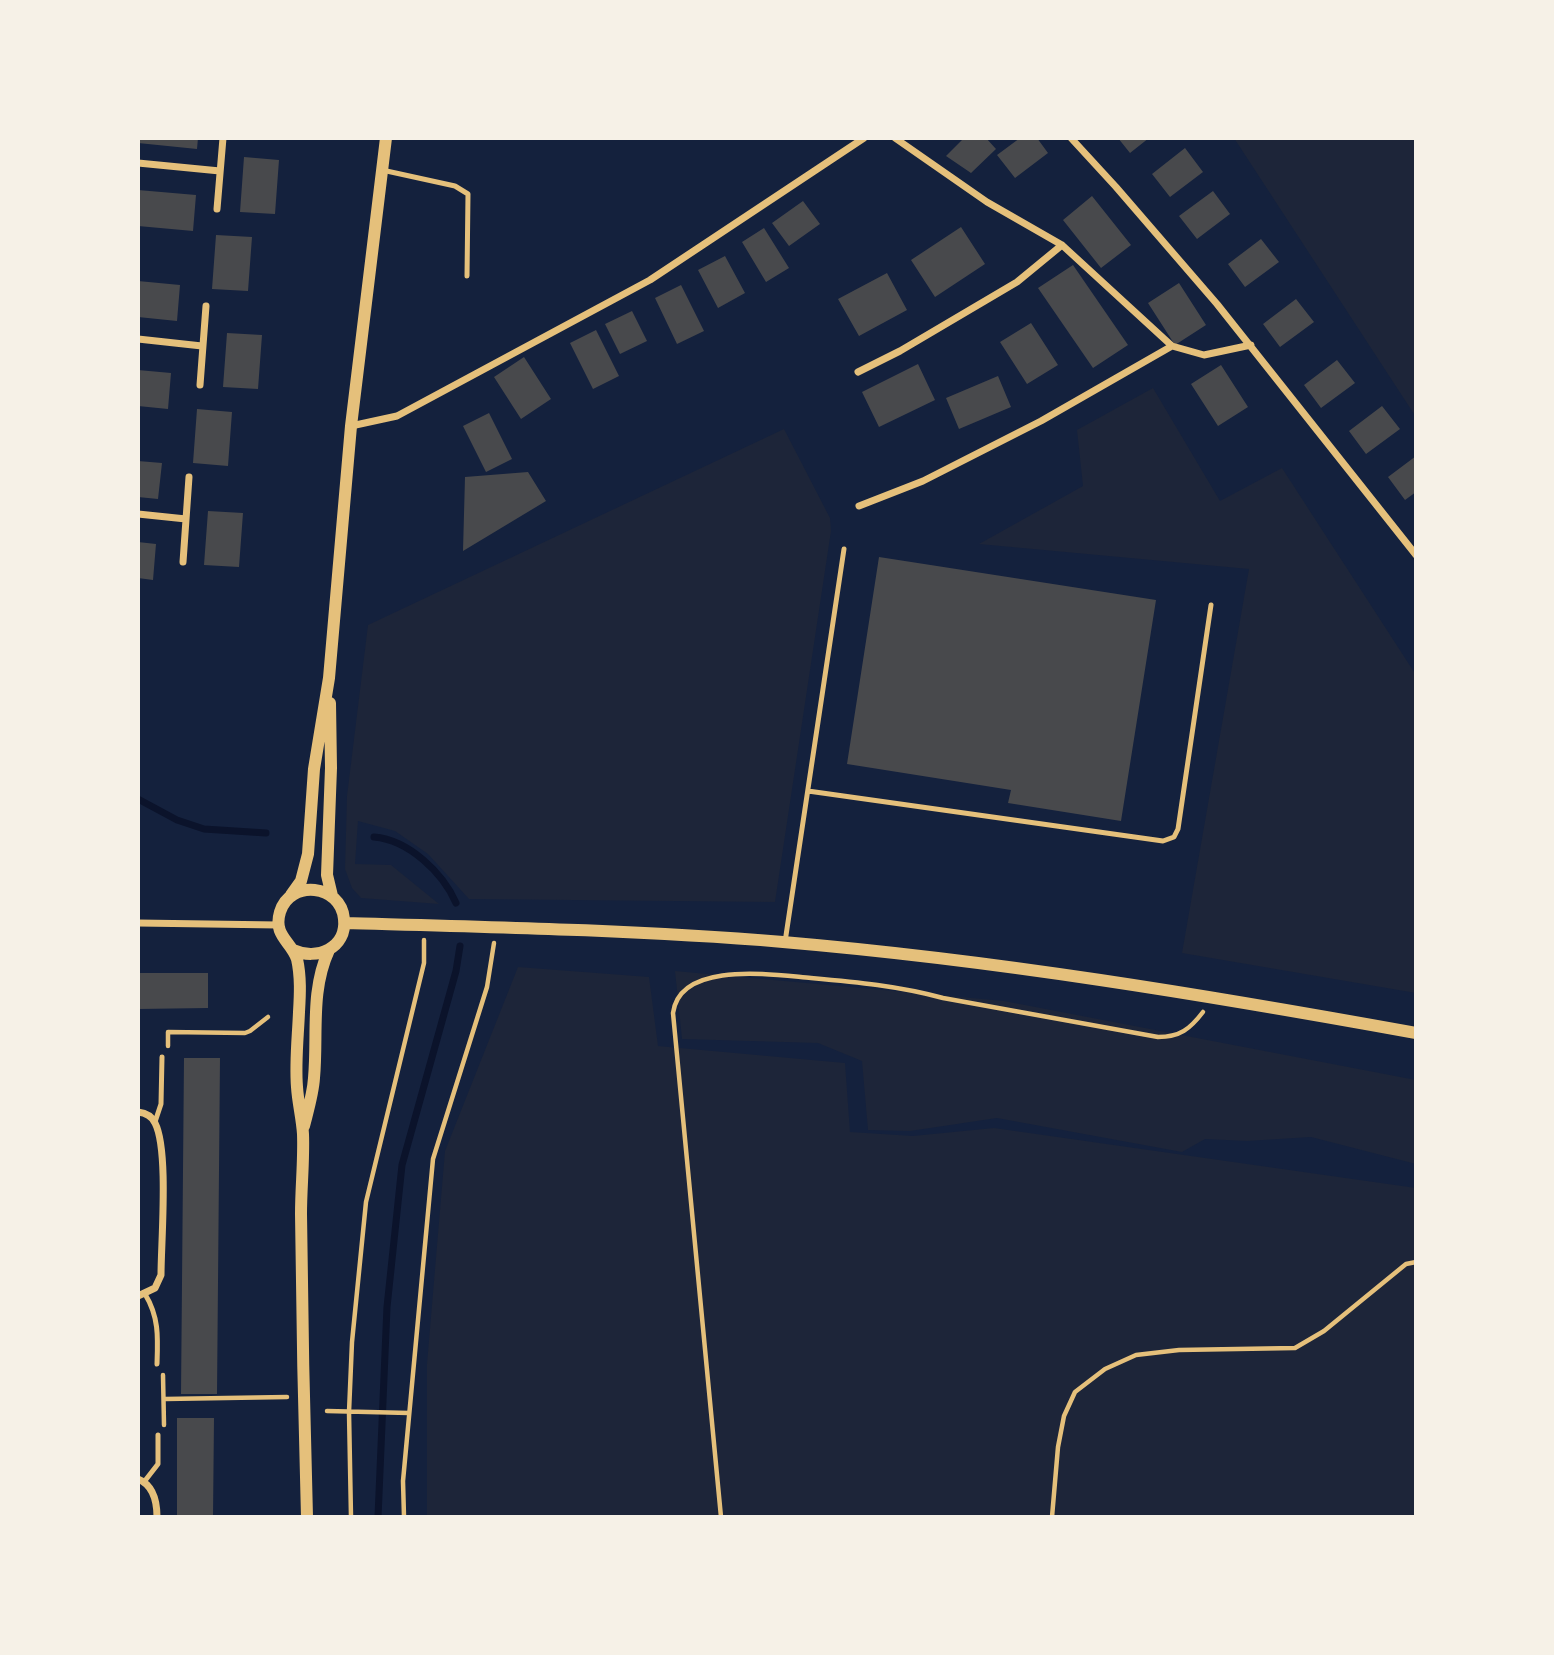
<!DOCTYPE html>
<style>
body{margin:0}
#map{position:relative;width:1554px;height:1655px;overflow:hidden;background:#14213d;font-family:"Fira Sans Condensed",sans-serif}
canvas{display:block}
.frame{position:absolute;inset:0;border:140px solid #f6f1e7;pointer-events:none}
</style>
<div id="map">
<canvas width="1554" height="1655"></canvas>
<div class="frame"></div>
</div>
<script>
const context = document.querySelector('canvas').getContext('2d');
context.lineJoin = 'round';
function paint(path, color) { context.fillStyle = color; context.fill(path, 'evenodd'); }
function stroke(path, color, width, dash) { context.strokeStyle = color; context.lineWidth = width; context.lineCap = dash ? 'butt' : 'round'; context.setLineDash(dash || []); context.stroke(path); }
paint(new Path2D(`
 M 1234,138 L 1416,138 L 1416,413 L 1414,414 Z
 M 1153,388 L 1220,501 L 1282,468 L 1416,675 L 1416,993 L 1182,953 L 1249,569 L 979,544 L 1083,486 L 1077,430 Z
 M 784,429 L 830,518 L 831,531 L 775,902 L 469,899 L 428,854 L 395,831 L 358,821 L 355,864 L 391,865 L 439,904 L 361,898 L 352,888 L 345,869 L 347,796 L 368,625 Z
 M 518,967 L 649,977 L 658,1046 L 845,1063 L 850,1132 L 913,1136 L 994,1128 L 1416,1188 L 1416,1517 L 427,1517 L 427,1364 L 445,1151 Z
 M 675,971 L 1004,1001 L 1416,1080 L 1416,1164 L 1311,1137 L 1247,1141 L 1205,1139 L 1182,1152 L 997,1118 L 910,1131 L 868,1130 L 862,1061 L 818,1043 L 682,1039 Z`), '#1d2539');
stroke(new Path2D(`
 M 138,799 L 177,820 L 204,829 L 266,833
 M 374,837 C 409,840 443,873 456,903
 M 378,1517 L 387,1307 L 402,1165 L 456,971 L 460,946`), '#0b132b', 7);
paint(new Path2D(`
 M 138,138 L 198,138 L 197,149 L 138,143 Z
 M 964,138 L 986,138 L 996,149 L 971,173 L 946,156 Z
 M 1020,138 L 1037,138 L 1048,153 L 1015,178 L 997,155 Z
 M 1118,138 L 1149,138 L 1130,153 Z
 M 1185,148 L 1203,172 L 1170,197 L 1152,174 Z
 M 244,157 L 279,160 L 275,214 L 240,212 Z
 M 138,190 L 196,195 L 193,231 L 138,226 Z
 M 1213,191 L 1230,214 L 1197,239 L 1179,216 Z
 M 1092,196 L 1131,245 L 1101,268 L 1063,220 Z
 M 803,201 L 820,224 L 789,246 L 772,223 Z
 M 961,227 L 985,264 L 935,297 L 911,260 Z
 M 764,228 L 789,268 L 766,282 L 742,242 Z
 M 216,235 L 252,237 L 248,291 L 212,289 Z
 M 1261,239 L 1279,262 L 1245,287 L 1228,264 Z
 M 725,256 L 745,293 L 718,308 L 698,270 Z
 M 1073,265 L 1128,345 L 1093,368 L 1038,288 Z
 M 887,273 L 907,310 L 859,336 L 838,299 Z
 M 138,281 L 180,285 L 177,321 L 138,317 Z
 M 1179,283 L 1206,325 L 1175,345 L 1148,303 Z
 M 681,285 L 704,331 L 677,344 L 655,298 Z
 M 1296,299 L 1314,322 L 1280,347 L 1263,324 Z
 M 632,311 L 647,341 L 620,354 L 605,324 Z
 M 1031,323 L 1058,365 L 1027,384 L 1000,342 Z
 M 596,330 L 619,376 L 593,389 L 570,343 Z
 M 227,333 L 262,335 L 258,389 L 223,387 Z
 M 524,357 L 551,399 L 521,419 L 494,377 Z
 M 1337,360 L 1355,383 L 1321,408 L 1304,385 Z
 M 918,364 L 935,400 L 879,427 L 862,392 Z
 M 1221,365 L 1248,407 L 1218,426 L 1191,384 Z
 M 138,370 L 171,373 L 168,409 L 138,406 Z
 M 998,376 L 1011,407 L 959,429 L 946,398 Z
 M 1382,406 L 1400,429 L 1366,454 L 1349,431 Z
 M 197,409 L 232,412 L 228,466 L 193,463 Z
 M 489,413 L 512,459 L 486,472 L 463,426 Z
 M 1416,456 L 1416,492 L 1405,500 L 1388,477 Z
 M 138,461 L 162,463 L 158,499 L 138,497 Z
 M 528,472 L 546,501 L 463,551 L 465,477 Z
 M 208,511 L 243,513 L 239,567 L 204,565 Z
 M 138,542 L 156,544 L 153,580 L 138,578 Z
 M 879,557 L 1156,600 L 1121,821 L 1008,803 L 1011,790 L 847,764 Z
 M 138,973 L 208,973 L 208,1008 L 138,1009 Z
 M 184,1058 L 220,1058 L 217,1394 L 181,1394 Z
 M 177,1418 L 214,1418 L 213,1517 L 177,1517 Z`), '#48494c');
stroke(new Path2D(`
 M 168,1046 L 168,1032 L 245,1033 L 250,1031 L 268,1017
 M 163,1375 L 164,1425
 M 165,1399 L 287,1397
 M 327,1411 L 409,1413
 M 351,1517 L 349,1412 L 352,1342 L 366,1202 L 424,963 L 424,940
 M 404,1517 L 403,1481 L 433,1159 L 487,987 L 494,943
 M 721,1517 L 673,1013 C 680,960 774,975 811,978 C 856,982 899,986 943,998 L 1158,1037 C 1180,1037 1190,1029 1203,1012
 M 1052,1517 L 1058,1447 L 1064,1416 L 1075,1392 L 1105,1369 L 1136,1355 L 1179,1350 L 1295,1348 L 1324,1331 L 1406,1264 L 1416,1262`), '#e5c07b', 4.5);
stroke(new Path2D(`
 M 382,170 L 455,186 L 468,194 L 467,276
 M 808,791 L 1163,841 L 1174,837 L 1178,829 L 1211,605
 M 785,942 L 844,549
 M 155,1122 L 161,1104 L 162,1057
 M 145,1294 C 159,1317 158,1337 157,1364
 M 144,1482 L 158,1464 L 158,1435`), '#e5c07b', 5);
stroke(new Path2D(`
 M 1071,138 L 1116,187 L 1217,304 L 1416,555
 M 138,163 L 220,171
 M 217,209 L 223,138
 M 138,339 L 202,346
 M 1172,346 L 1204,355 L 1251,345
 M 858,372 L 900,351 L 1017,282 L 1062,245 L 987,202 L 895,138
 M 200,385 L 206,306
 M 351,426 L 397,416 L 650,280 L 864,138
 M 859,506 L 923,481 L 1041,421 L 1172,346 L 1062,245
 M 138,514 L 186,519
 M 183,562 L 189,477
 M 138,923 L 278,925
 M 138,1112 C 146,1113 152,1116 155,1123 C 169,1150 161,1242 161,1275 L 155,1288 L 138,1296
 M 138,1479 C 153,1485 157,1502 157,1517`), '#e5c07b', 7);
stroke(new Path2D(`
 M 330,703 L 331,768 L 327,875 L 332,896
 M 291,895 L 301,881 L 308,854 L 314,769 L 329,678 L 351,426 L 386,138
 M 345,923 C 491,927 637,930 783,942 C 995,960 1206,995 1416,1033
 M 293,950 C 317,961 347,948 344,919 C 341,884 290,879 280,912 C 273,936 291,941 297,959 C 301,977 300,995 299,1012 C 298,1037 295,1062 297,1087 C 298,1103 302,1118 303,1134 C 304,1161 301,1187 301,1214 C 302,1315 304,1416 307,1517
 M 304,1126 C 308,1110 313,1094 314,1078 C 318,1035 310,991 329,950`), '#e5c07b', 12);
</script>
